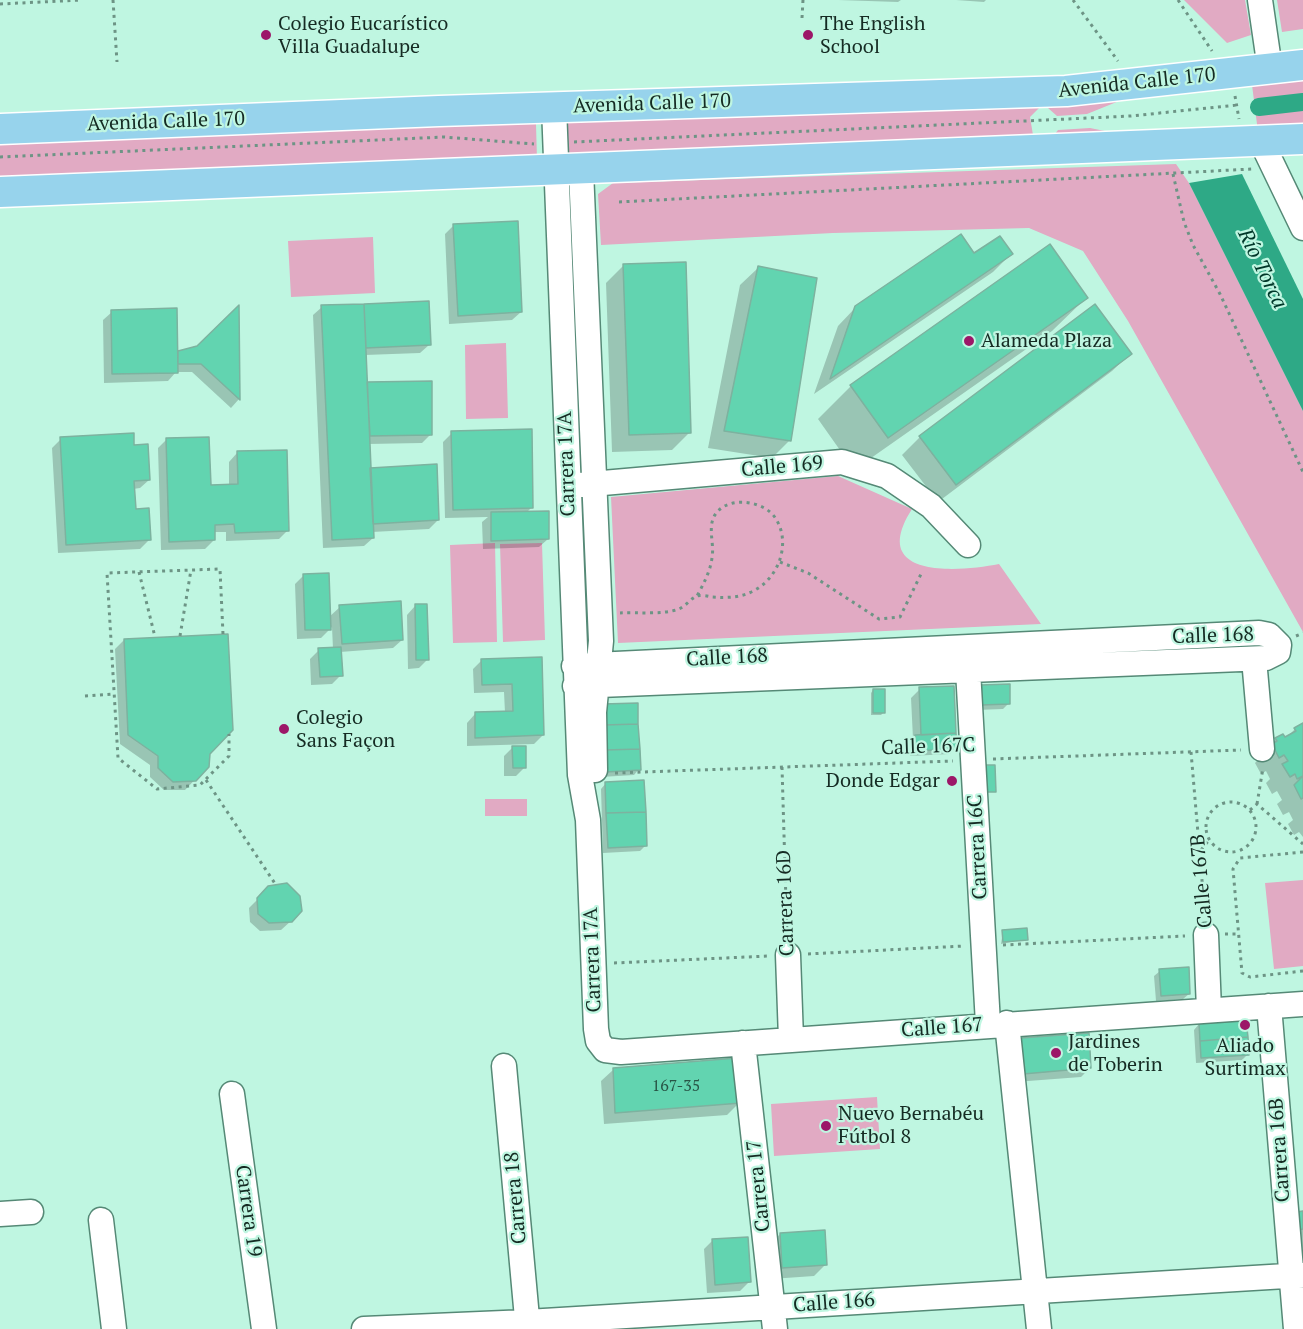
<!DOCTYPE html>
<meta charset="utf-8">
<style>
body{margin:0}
canvas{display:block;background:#bff6e1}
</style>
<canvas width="1303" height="1329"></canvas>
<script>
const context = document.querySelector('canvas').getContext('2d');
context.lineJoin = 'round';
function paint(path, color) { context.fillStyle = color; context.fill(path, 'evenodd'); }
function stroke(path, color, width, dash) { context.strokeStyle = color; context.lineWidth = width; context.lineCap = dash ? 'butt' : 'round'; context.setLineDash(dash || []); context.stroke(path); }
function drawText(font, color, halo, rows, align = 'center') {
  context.font = font + ' "PT Serif",serif'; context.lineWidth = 4.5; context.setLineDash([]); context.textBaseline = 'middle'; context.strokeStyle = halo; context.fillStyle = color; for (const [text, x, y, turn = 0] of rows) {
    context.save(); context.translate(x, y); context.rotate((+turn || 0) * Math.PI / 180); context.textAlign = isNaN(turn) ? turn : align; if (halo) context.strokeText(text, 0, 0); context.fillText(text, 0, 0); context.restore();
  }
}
paint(new Path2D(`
 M 1184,0 L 1245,0 L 1251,35 L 1227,43 Z
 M 1277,0 L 1303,0 L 1303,29 L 1282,32 Z
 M 1303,79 L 1303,128 L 1258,132 L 1252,85 Z
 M 1124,99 L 1087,114 L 1057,116 L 1048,108 L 1039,108 L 1030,117 L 1033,135 L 1052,138 L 1058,130 L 1090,128 L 1125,135 L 566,157 L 565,122 Z
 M 532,119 L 536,124 L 537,160 L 0,185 L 0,143 Z
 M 1176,164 L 1189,183 L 1303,411 L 1303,632 L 1128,321 L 1083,251 L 1029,228 L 833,233 L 601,245 L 598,194 L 613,183 Z
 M 373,237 L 375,293 L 291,297 L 288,241 Z
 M 506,343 L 508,418 L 466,419 L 465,345 Z
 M 838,476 L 912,509 C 867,579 958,572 999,564 L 1041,624 L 618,643 L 611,497 Z
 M 495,543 L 497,642 L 453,643 L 450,545 Z
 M 542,543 L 545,640 L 503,642 L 500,544 Z
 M 485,799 L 527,799 L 527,816 L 485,816 Z
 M 1303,880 L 1303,966 L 1274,969 L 1265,883 Z
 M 877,1097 L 880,1149 L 774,1156 L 771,1104 Z`), '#e1aac3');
paint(new Path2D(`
 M 1242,174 L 1303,299 L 1303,411 L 1189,183 Z`), '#2ea986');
paint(new Path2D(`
 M 838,0 L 901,0 L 898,2 Z
 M 956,0 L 986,0 L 984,2 Z
 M 454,225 L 521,312 L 512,320 L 449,324 L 445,234 Z
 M 1011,254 L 993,272 L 814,394 L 838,326 L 856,307 L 974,255 Z
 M 624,265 L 690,432 L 672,450 L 612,452 L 606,283 Z
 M 758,268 L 790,440 L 772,458 L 708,448 L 740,285 Z
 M 1086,298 L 1052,331 L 854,470 L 818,419 L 851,386 Z
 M 428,303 L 429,345 L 420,353 L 365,355 L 366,383 L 431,434 L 422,443 L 368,444 L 369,469 L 438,520 L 429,529 L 372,532 L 373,538 L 364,546 L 323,548 L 313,315 L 322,307 Z
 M 1094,307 L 1130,354 L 1112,371 L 938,502 L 902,455 L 920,437 Z
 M 238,308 L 239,399 L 231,408 L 192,372 L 176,372 L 168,381 L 104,383 L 103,320 L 112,312 L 176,352 L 198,347 Z
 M 452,433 L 532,507 L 526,513 L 548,539 L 539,547 L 483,549 L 482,522 L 488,517 L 445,518 L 443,442 Z
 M 61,439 L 133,446 L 149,480 L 140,488 L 133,489 L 134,511 L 149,540 L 140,549 L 58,553 L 52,448 Z
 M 167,439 L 209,487 L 229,486 L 229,462 L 237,453 L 288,530 L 279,539 L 226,541 L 226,532 L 214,532 L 214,540 L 205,549 L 161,550 L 158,448 Z
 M 304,575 L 329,617 L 340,607 L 402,640 L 393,648 L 340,652 L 341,675 L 332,684 L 311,685 L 310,659 L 319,650 L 333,649 L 332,627 L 321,638 L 297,639 L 295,584 Z
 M 415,606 L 427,660 L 419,668 L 408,669 L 407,615 Z
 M 124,640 L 208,753 L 208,766 L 185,790 L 164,790 L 150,777 L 150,765 L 120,744 L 115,649 Z
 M 541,658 L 543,735 L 534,744 L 467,746 L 467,723 L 475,714 L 505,713 L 504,692 L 474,693 L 473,669 L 482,660 Z
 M 920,689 L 955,748 L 950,754 L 910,756 L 910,742 L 913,739 L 911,698 Z
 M 873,690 L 884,712 L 881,715 L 871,715 L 871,693 Z
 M 975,692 L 1009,703 L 1003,709 L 976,710 Z
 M 598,712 L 639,769 L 634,775 L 601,777 Z
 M 1303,726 L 1303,837 L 1299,832 L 1294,835 L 1288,824 L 1293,820 L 1289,812 L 1283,815 L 1277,804 L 1282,800 L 1277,791 L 1272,794 L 1266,783 L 1270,779 L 1266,771 L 1261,774 L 1255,763 L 1276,739 L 1285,739 L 1295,729 Z
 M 513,747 L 525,767 L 516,776 L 504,776 L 504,756 Z
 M 606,783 L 645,846 L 640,851 L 603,853 L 601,789 Z
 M 269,888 L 291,921 L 281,930 L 260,931 L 250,922 L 249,908 Z
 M 1003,931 L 1026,939 L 1001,944 Z
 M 1160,971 L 1189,994 L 1183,999 L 1156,1001 L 1154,976 Z
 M 1199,1024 L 1247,1055 L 1242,1060 L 1196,1063 L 1194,1030 Z
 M 1021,1039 L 1090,1068 L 1081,1077 L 1015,1082 L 1012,1048 Z
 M 613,1070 L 739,1103 L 727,1115 L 604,1124 L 601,1081 Z
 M 1303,1213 L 1303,1259 L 1295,1260 L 1294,1240 Z
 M 780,1234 L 826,1264 L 814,1276 L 771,1279 L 769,1246 Z
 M 713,1240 L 749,1282 L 740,1291 L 707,1293 L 704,1249 Z`), '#0003');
stroke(new Path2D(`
 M 1259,107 L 1303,102`), '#2ea986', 18);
const building = new Path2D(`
 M 518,221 L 522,312 L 458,316 L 453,224 Z
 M 961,234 L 974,253 L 1000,236 L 1013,254 L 830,379 L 855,306 Z
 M 1050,244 L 1088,298 L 888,438 L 850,385 Z
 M 686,262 L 691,433 L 629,435 L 623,264 Z
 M 758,266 L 817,278 L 791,441 L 724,431 Z
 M 429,301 L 431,345 L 366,348 L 364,304 Z
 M 364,304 L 374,538 L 332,540 L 321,305 Z
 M 1095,304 L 1132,354 L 956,485 L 919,436 Z
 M 239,305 L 240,400 L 201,364 L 178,364 L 178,351 L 197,346 Z
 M 177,308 L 178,373 L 112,374 L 111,310 Z
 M 432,381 L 432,435 L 370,436 L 367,382 Z
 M 532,429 L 533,508 L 453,510 L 451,431 Z
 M 134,433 L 134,445 L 148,444 L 150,480 L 134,481 L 136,509 L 149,508 L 151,540 L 66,545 L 60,437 Z
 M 209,437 L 211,485 L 238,484 L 237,451 L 287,450 L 289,531 L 235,533 L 234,524 L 215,525 L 215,540 L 169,542 L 166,438 Z
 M 437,464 L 439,520 L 373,524 L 370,468 Z
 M 549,511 L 549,539 L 491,541 L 491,512 Z
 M 329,573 L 331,630 L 305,630 L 303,574 Z
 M 401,601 L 403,640 L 342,644 L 339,605 Z
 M 415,604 L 427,604 L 429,660 L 416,660 Z
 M 228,634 L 233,730 L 210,754 L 209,767 L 196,781 L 173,782 L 158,768 L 158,756 L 128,735 L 124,639 Z
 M 341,647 L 343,676 L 320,677 L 318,648 Z
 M 542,657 L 544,735 L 475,738 L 475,712 L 513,711 L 512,684 L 482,685 L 481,659 Z
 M 1010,684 L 1010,704 L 981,705 L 980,685 Z
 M 954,686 L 956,733 L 921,735 L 919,687 Z
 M 873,689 L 885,689 L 885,713 L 873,713 Z
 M 638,703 L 638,724 L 604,725 L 603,704 Z
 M 1303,723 L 1303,776 L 1297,779 L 1295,774 L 1290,777 L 1282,764 L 1288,761 L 1284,755 L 1279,758 L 1272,744 L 1277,741 L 1275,738 L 1283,734 L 1285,737 L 1296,731 L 1294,728 Z
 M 638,724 L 640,749 L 605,750 L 604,725 Z
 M 956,733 L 957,749 L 915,751 L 915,735 Z
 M 512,746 L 526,746 L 526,768 L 513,768 Z
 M 640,749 L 641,770 L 606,772 L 605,750 Z
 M 984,765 L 995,765 L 996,792 L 984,792 Z
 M 1303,776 L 1303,798 L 1301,799 L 1294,785 Z
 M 644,780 L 646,812 L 606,813 L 605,782 Z
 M 646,812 L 647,846 L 608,848 L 606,813 Z
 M 287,883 L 300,896 L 302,911 L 292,922 L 269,923 L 258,914 L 257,898 L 268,886 Z
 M 1027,928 L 1028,940 L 1003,942 L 1002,930 Z
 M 1189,967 L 1190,994 L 1161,996 L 1159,969 Z
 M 1246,1020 L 1248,1037 L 1200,1041 L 1199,1023 Z
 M 1089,1033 L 1091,1068 L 1023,1074 L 1021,1038 Z
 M 1248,1037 L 1249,1055 L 1201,1058 L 1200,1041 Z
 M 737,1058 L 741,1103 L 615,1113 L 613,1068 Z
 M 1303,1211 L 1303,1229 L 1298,1230 L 1297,1212 Z
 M 825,1230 L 827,1265 L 782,1268 L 780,1233 Z
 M 748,1237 L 751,1282 L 715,1285 L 712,1239 Z`);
paint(building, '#62d4b0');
stroke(building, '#7db29f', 1.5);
const minor = new Path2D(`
 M 1260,0 L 1270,69
 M 554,107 L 580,775 L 588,820 L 596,1029 L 598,1041 L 605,1050 L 621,1052 L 1303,1004
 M 1261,141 L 1303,228
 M 581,170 L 601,641 L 594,712 L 595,770
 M 580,485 L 842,462 L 887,476 L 931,506 L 968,545
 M 1254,659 L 1262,749
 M 574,666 L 1259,633 L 1269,635 L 1279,645 L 1278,652 L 1266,658 L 575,686
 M 968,670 L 988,1024
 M 1206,935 L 1209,1010
 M 788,955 L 791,1039
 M 1269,1006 L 1296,1329
 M 1007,1023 L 1039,1329
 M 743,1043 L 775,1329
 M 504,1066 L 528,1329
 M 232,1094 L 264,1329
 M 0,1214 L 31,1212
 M 101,1220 L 114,1329
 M 364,1329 L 527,1322 L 1303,1275`);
const major = new Path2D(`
 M 0,129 L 439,111 L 1066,91 L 1303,65
 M 0,192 L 1303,139`);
stroke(minor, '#558976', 27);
stroke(major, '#fff', 33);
stroke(new Path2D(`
 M 113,0 L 117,62
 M 1073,0 L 1118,61
 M 1178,0 L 1212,51
 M 0,4 L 81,0
 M 802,18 L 803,0
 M 1235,96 L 1239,119
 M 574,142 L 1131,116 L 1237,105
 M 0,157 L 444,137 L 534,144
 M 1173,174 L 1184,222 L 1193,245 L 1220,294 L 1303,472
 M 619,202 L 1252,169
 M 780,562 L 808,573 L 879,619 L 900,617 L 921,574
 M 139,572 L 155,637
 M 620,613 C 637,612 663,615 679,609 C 686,606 691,598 697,596 C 701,595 708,596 711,597 C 727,598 741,598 755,590 C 779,577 791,543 776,519 C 766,502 734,496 719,510 C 705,523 715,542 712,558 C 710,572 704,583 697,596
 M 223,634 L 220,569 L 107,573 L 118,758 L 157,789 L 200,785 L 229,756 L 229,734
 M 180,636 L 191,570
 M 1296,636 L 1303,633
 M 85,696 L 114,694
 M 1191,752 L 1205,915
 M 993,759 L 1241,750
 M 782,767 L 787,936
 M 615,773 L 953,761
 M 206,780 L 276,885
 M1206 827a25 25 0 1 1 50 0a25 25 0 1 1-50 0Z
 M 1257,804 L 1263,768
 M 1250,810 L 1257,804 L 1303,844
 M 1201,850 L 1209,840
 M 1303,852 L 1240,858 L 1233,869 L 1242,973 L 1250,977 L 1303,971
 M 1225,934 L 1237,934
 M 1003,945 L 1185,936
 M 808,954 L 964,946
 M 614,963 L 769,956`), '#6d9485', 3, [3, 4.5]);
stroke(minor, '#fff', 24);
stroke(major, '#97d3ec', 30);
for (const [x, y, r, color] of [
 [266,35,6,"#9c1768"],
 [808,35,6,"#9c1768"],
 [969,341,6,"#9c1768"],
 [284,729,6,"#9c1768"],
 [952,781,6,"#9c1768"],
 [1245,1025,6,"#9c1768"],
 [1056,1053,6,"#9c1768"],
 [826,1126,6,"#9c1768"]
]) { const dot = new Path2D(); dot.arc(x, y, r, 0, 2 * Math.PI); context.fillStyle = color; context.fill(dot); stroke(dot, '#bff6e1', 2); }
drawText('16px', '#285546', null, [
 ["167-35",676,1086]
]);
drawText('20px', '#152b23', '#bff6e1', [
 ["Colegio Eucarístico",278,24],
 ["Villa Guadalupe",278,47],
 ["The English",820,24],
 ["School",820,47],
 ["Alameda Plaza",981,341],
 ["Colegio",296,718],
 ["Sans Façon",296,741],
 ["Donde Edgar",940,781,"right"],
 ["Jardines",1068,1042],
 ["de Toberin",1068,1065],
 ["Aliado",1245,1046,"center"],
 ["Surtimax",1245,1069,"center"],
 ["Nuevo Bernabéu",838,1114],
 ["Fútbol 8",838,1137]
], 'left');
drawText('20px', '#152b23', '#bff6e1', [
 ["Avenida Calle 170",1137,83,-6],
 ["Avenida Calle 170",652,104,-2],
 ["Avenida Calle 170",166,122,-2],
 ["Carrera 17A",567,464,-92],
 ["Calle 169",782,467,-5],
 ["Calle 168",1213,636,-2],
 ["Calle 168",727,658,-3],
 ["Calle 167C",928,747,-2],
 ["Carrera 16C",978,847,-93],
 ["Calle 167B",1202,881,-95],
 ["Carrera 16D",786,903,-92],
 ["Carrera 17A",593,960,-92],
 ["Calle 167",942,1028,-4],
 ["Carrera 16B",1280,1150,-94],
 ["Carrera 17",759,1186,-96],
 ["Carrera 18",516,1198,-95],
 ["Carrera 19",248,1211,82],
 ["Calle 166",834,1303,-4]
]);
drawText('italic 21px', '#003729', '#bff6e1', [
 ["Río Torca",1262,269,64]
]);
</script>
